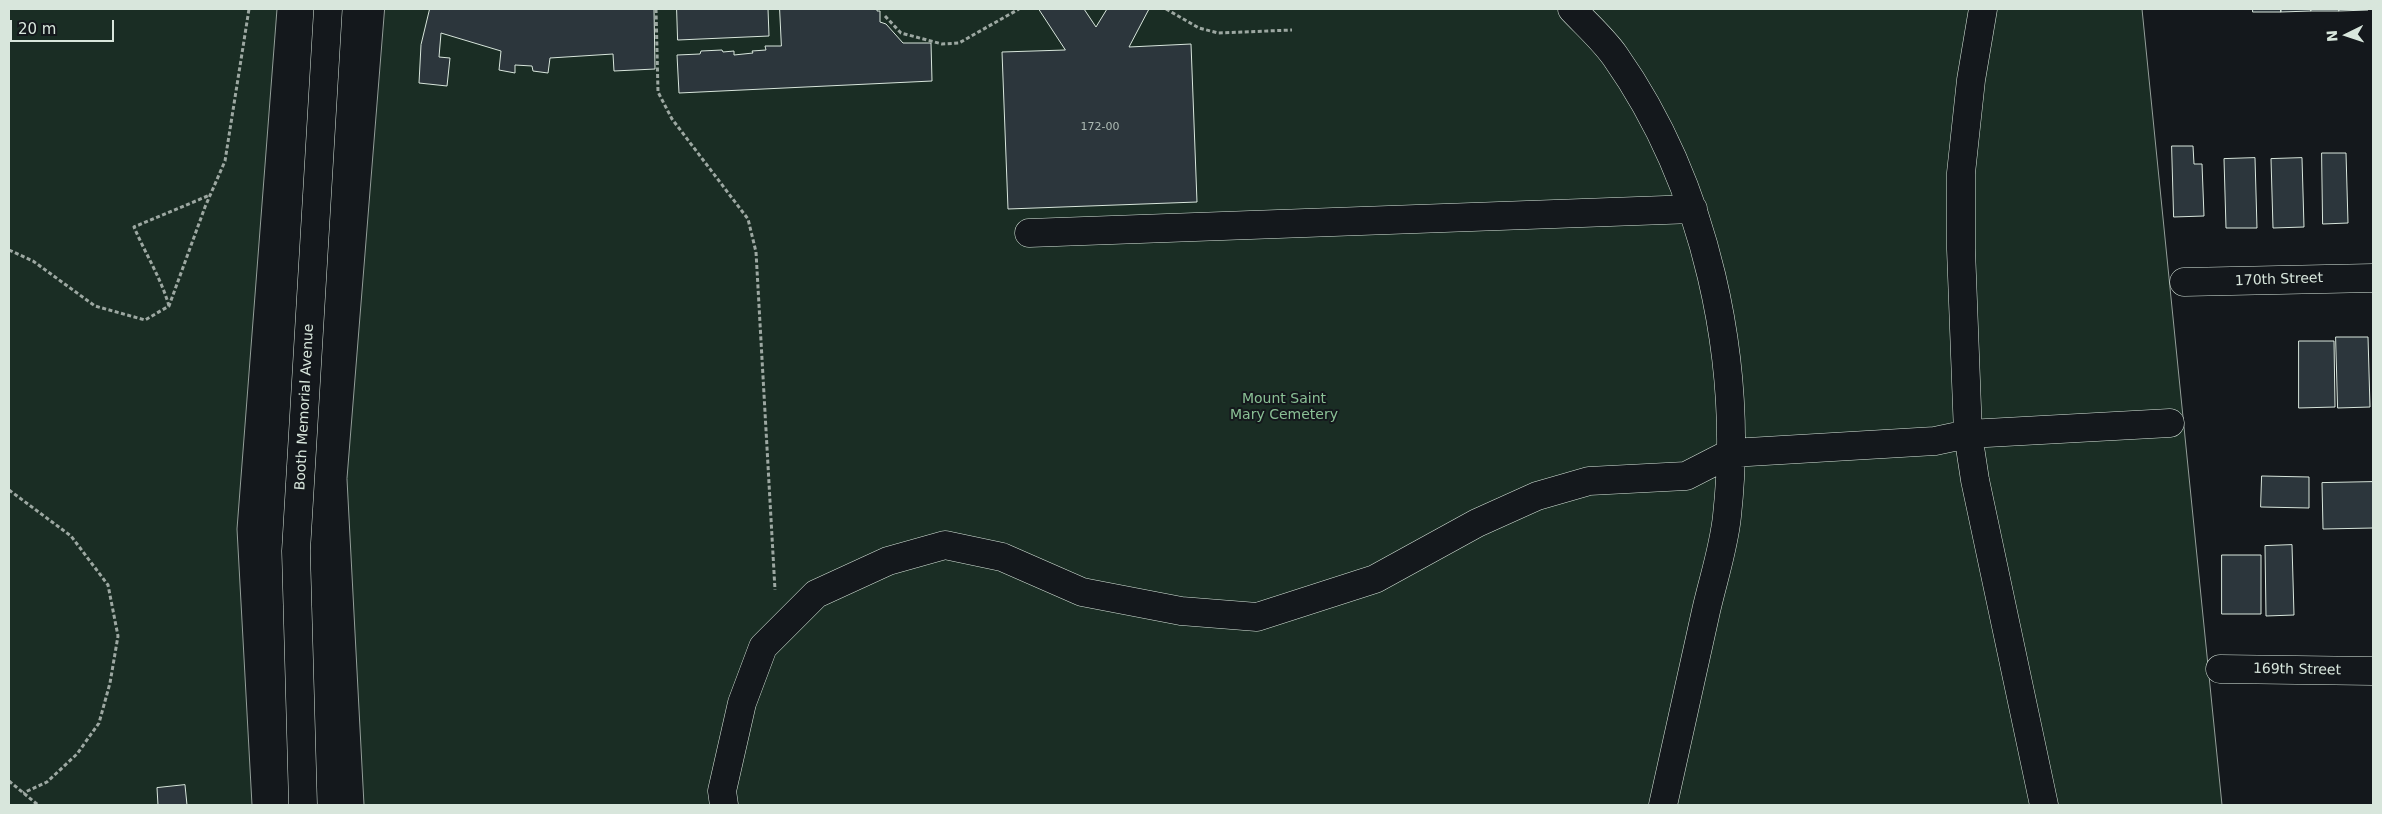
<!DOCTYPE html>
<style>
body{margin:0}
#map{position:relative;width:2382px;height:814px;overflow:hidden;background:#14181c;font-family:"DejaVu Sans",sans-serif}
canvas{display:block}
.frame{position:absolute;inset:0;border:10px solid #d8e6dc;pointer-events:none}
.north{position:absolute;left:2322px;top:10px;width:50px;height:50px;-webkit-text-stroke:4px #14181c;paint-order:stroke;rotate:266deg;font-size:14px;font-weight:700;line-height:20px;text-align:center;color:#d8e6dc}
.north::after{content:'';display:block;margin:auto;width:18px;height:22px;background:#d8e6dc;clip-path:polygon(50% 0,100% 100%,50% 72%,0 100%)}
.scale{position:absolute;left:10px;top:20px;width:104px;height:22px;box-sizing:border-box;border:2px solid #d8e6dc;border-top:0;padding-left:6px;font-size:15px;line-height:18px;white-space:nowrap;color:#d8e6dc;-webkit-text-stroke:4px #14181c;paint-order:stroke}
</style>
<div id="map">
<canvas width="2382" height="814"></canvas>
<div class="frame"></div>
<div class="north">N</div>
<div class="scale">20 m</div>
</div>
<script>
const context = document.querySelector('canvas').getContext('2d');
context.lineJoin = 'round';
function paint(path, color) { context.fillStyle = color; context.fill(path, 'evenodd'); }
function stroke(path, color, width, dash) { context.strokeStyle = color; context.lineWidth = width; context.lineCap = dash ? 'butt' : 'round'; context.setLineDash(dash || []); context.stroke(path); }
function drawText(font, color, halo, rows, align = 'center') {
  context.font = font + ' "DejaVu Sans",sans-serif'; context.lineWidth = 4; context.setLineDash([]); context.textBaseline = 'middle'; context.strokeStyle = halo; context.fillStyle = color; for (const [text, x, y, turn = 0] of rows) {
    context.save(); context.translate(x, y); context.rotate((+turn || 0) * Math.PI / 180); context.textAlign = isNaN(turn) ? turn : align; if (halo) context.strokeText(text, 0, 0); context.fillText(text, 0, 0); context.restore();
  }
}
const green = new Path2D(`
 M 9,9 L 277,9 L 237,529 L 252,805 L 9,805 Z
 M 385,9 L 2142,9 L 2222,805 L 364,805 L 347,479 Z`);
paint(green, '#1a2d24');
stroke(green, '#939e99', 1);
const building = new Path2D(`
 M 430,9 L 654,9 L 655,69 L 614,71 L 613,54 L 550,58 L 548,73 L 533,71 L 532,66 L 515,65 L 515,73 L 499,70 L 501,51 L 441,33 L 439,57 L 450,58 L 447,86 L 419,83 L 421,45 Z
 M 677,9 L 768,9 L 769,36 L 678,40 Z
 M 780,9 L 877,9 L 877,11 L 880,11 L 880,22 L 886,24 L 903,43 L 931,43 L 932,81 L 679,93 L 677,55 L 700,54 L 701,51 L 722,50 L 723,52 L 734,51 L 734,55 L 753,53 L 752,51 L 766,50 L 765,46 L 781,46 Z
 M 1039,9 L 1084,9 L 1096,27 L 1107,9 L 1149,9 L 1129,47 L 1191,44 L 1197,202 L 1008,209 L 1002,52 L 1065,50 Z
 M 2253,9 L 2281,9 L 2281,12 L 2253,12 Z
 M 2281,9 L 2311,9 L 2311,11 L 2281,12 Z
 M 2311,9 L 2339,9 L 2339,11 L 2311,11 Z
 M 2339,9 L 2368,9 L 2368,10 L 2339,11 Z
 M 2172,146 L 2193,146 L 2194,164 L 2202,164 L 2204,216 L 2174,217 Z
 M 2322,153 L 2346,153 L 2348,223 L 2323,224 Z
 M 2255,158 L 2257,228 L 2226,228 L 2224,159 Z
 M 2302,158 L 2304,227 L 2273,228 L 2271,159 Z
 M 2336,337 L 2368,337 L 2370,407 L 2338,408 Z
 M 2299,341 L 2334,341 L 2335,407 L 2299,408 Z
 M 2262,476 L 2309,477 L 2309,508 L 2261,507 Z
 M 2373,482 L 2373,528 L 2323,529 L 2322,483 Z
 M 2292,545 L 2294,615 L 2266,616 L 2265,546 Z
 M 2222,555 L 2261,555 L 2261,614 L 2222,614 Z
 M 185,785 L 187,805 L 158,805 L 157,788 Z`);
paint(building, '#2c363c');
stroke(building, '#d8e6dc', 1);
const minor = new Path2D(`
 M 1572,9 C 1586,24 1603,39 1615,56 C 1706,185 1744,360 1727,516 C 1724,547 1713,580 1706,611 C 1692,676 1677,740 1663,805
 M 1983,9 L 1971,80 L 1961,173 L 1961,249 L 1968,434 L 1975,480 L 2044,805
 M 1029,233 L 1693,209
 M 2184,282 L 2373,278
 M 2220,669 L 2373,671
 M 303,805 L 296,551 L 328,9
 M 724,805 L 722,791 L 742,703 L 763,647 L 816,594 L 888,561 L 945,545 L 1002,557 L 1082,592 L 1181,611 L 1257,617 L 1375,579 L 1477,523 L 1537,496 L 1589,481 L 1686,476 L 1731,453 L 1935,441 L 1968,434 L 2170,423`);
stroke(minor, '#d8e6dc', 29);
stroke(new Path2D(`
 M 656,9 L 658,92 L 672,119 L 748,219 L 756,252 L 775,590
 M 1166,9 L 1199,28 L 1218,33 L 1292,30
 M 885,16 L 901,33 L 942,44 L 959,43 L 1019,9
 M 9,250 L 33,261 L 95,306 L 145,320 L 169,306 L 205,207 L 225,161 L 249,9
 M 169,306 C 161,278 145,253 134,227 L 210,195
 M 9,490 L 71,536 L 108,585 L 118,636 L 110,683 L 99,723 L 77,754 L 47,782 L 23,793
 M 9,781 L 38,805`), '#9da8a2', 3, [4, 2.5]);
stroke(minor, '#14181c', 28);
drawText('11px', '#adbab4', null, [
 ["172-00",1100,127]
]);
drawText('14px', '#d8e6dc', '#14181c', [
 ["170th Street",2279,280,-2],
 ["Booth Memorial Avenue",305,407,-87],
 ["169th Street",2297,670,1]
]);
drawText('14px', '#8ac095', '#14181c', [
 ["Mount Saint",1284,399],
 ["Mary Cemetery",1284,415]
]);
</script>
